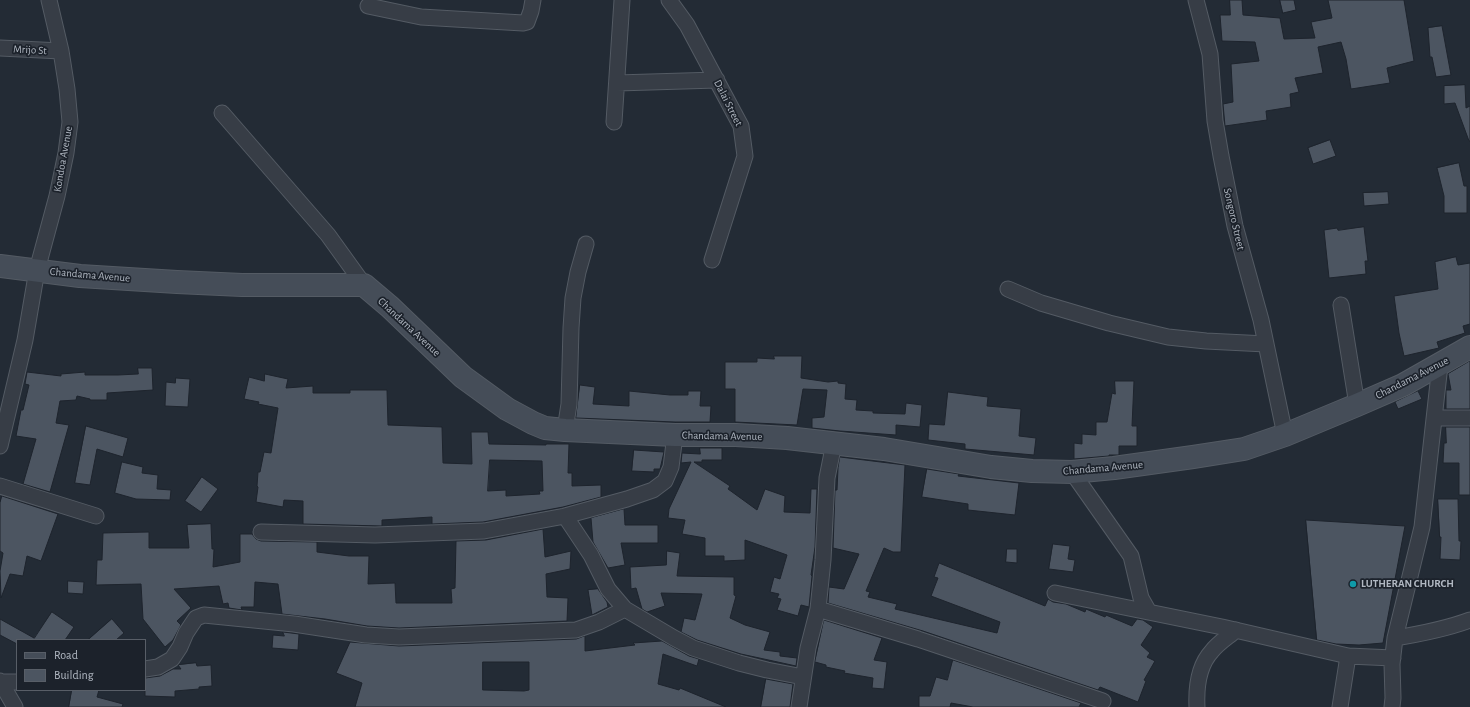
<!DOCTYPE html>
<style>
body{margin:0}
#map{position:relative;width:1470px;height:707px;overflow:hidden;background:#232b35;font-family:"Alegreya Sans",sans-serif}
canvas{display:block}
.legend{position:absolute;left:16px;top:639px;width:130px;height:52px;box-sizing:border-box;background:#1c222b;border:1px solid #585e67;margin:0;padding:5px 7px;list-style:none;font-size:12px;color:#b1b8c2}
.legend li{display:flex;align-items:center;gap:8px;height:20px}
.legend b{width:20px;border:1px solid #585e67}
</style>
<div id="map">
<canvas width="1470" height="707"></canvas>
<ul class="legend">
<li><b style="height:5px;background:#454d58"></b>Road</li>
<li><b style="height:11px;background:#4c5561"></b>Building</li>
</ul>
</div>
<script>
const context = document.querySelector('canvas').getContext('2d');
context.lineJoin = 'round';
function paint(path, color) { context.fillStyle = color; context.fill(path, 'evenodd'); }
function stroke(path, color, width, dash) { context.strokeStyle = color; context.lineWidth = width; context.lineCap = dash ? 'butt' : 'round'; context.setLineDash(dash || []); context.stroke(path); }
function drawText(font, color, halo, rows, align = 'center') {
  context.font = font + ' "Alegreya Sans",sans-serif'; context.lineWidth = 3.5; context.setLineDash([]); context.textBaseline = 'middle'; context.strokeStyle = halo; context.fillStyle = color; for (const [text, x, y, turn = 0] of rows) {
    context.save(); context.translate(x, y); context.rotate((+turn || 0) * Math.PI / 180); context.textAlign = isNaN(turn) ? turn : align; if (halo) context.strokeText(text, 0, 0); context.fillText(text, 0, 0); context.restore();
  }
}
const building = new Path2D(`
 M 1230,0 L 1242,0 L 1243,15 L 1280,18 L 1284,39 L 1315,38 L 1311,22 L 1332,18 L 1328,0 L 1404,0 L 1414,61 L 1387,68 L 1390,83 L 1351,89 L 1346,59 L 1341,42 L 1318,47 L 1323,73 L 1295,78 L 1299,92 L 1290,94 L 1291,107 L 1266,111 L 1267,120 L 1225,126 L 1223,104 L 1233,102 L 1231,64 L 1259,61 L 1255,42 L 1222,41 L 1220,15 L 1230,15 Z
 M 1280,0 L 1294,0 L 1296,10 L 1283,13 Z
 M 1442,26 L 1451,75 L 1436,77 L 1432,57 L 1430,57 L 1428,28 Z
 M 1465,85 L 1466,108 L 1470,106 L 1470,141 L 1469,141 L 1455,103 L 1444,104 L 1444,86 Z
 M 1330,140 L 1336,156 L 1313,164 L 1308,148 Z
 M 1459,163 L 1464,186 L 1467,186 L 1467,213 L 1444,213 L 1444,196 L 1437,168 Z
 M 1388,192 L 1389,204 L 1364,206 L 1363,193 Z
 M 1364,227 L 1368,261 L 1365,261 L 1366,274 L 1329,278 L 1324,230 L 1337,228 L 1338,230 Z
 M 1456,257 L 1458,265 L 1470,263 L 1470,324 L 1463,326 L 1465,333 L 1437,342 L 1439,348 L 1404,356 L 1399,333 L 1394,296 L 1438,289 L 1435,262 Z
 M 774,356 L 802,356 L 801,378 L 828,382 L 838,381 L 838,383 L 846,384 L 845,399 L 857,400 L 856,410 L 873,411 L 873,413 L 905,414 L 906,403 L 922,405 L 920,427 L 896,425 L 896,435 L 840,431 L 812,428 L 812,418 L 824,417 L 827,390 L 803,389 L 797,425 L 735,422 L 735,389 L 725,389 L 725,362 L 757,362 L 757,358 L 774,359 Z
 M 1470,361 L 1470,409 L 1446,409 L 1446,390 L 1451,390 L 1448,374 Z
 M 138,368 L 152,368 L 153,390 L 107,393 L 107,400 L 90,400 L 90,399 L 77,396 L 76,400 L 60,401 L 56,423 L 69,425 L 50,492 L 23,484 L 36,439 L 16,436 L 21,410 L 23,410 L 29,385 L 25,384 L 27,372 L 61,376 L 61,374 L 85,372 L 85,375 L 118,375 L 138,374 Z
 M 265,374 L 288,379 L 286,388 L 313,386 L 313,393 L 350,393 L 350,390 L 387,390 L 388,425 L 442,427 L 443,463 L 472,464 L 471,432 L 488,432 L 489,444 L 546,445 L 546,444 L 569,444 L 568,473 L 572,473 L 572,486 L 601,485 L 601,497 L 563,507 L 483,522 L 432,524 L 432,517 L 382,520 L 382,526 L 303,524 L 303,501 L 284,500 L 283,507 L 256,502 L 258,487 L 257,486 L 258,472 L 260,472 L 264,452 L 271,453 L 278,408 L 258,404 L 259,402 L 244,399 L 249,377 L 264,381 ZM 490,460 L 542,461 L 543,491 L 539,491 L 540,494 L 506,496 L 506,490 L 488,491 Z
 M 176,378 L 190,379 L 188,407 L 165,406 L 166,382 L 175,383 Z
 M 1115,381 L 1134,381 L 1132,426 L 1137,426 L 1137,446 L 1119,446 L 1119,455 L 1109,455 L 1109,456 L 1074,459 L 1074,443 L 1082,444 L 1082,434 L 1096,435 L 1096,422 L 1107,422 L 1112,393 L 1115,394 Z
 M 580,385 L 595,387 L 593,404 L 629,406 L 629,391 L 670,395 L 688,395 L 688,391 L 701,391 L 700,406 L 711,406 L 710,422 L 675,422 L 576,418 Z
 M 1418,391 L 1422,399 L 1398,409 L 1395,402 Z
 M 948,392 L 988,397 L 987,406 L 1021,409 L 1019,436 L 1036,438 L 1034,455 L 965,449 L 965,444 L 928,440 L 929,424 L 944,425 Z
 M 86,426 L 128,438 L 123,457 L 97,449 L 90,485 L 75,483 Z
 M 1446,427 L 1470,427 L 1470,495 L 1459,495 L 1459,463 L 1443,463 L 1444,443 L 1446,443 Z
 M 700,448 L 722,448 L 722,460 L 702,460 L 702,462 L 694,462 L 730,486 L 728,489 L 757,510 L 765,489 L 785,496 L 784,512 L 810,513 L 811,489 L 817,489 L 815,547 L 811,575 L 812,576 L 809,607 L 801,605 L 798,616 L 777,610 L 781,599 L 777,598 L 779,594 L 770,592 L 774,577 L 780,579 L 787,555 L 745,540 L 745,560 L 724,561 L 724,556 L 705,556 L 705,538 L 682,534 L 685,520 L 668,518 L 669,509 L 691,462 L 681,463 L 682,453 L 700,454 Z
 M 634,450 L 664,452 L 660,469 L 654,469 L 654,472 L 632,471 Z
 M 840,457 L 905,465 L 901,552 L 893,552 L 884,548 L 866,591 L 870,592 L 868,597 L 897,604 L 895,609 L 997,633 L 1000,622 L 931,596 L 938,578 L 934,577 L 939,563 L 1045,606 L 1048,599 L 1053,602 L 1066,604 L 1085,612 L 1086,609 L 1105,617 L 1106,615 L 1132,626 L 1137,619 L 1143,620 L 1153,627 L 1141,645 L 1150,653 L 1147,657 L 1155,661 L 1144,680 L 1146,681 L 1138,702 L 1100,687 L 1098,690 L 923,631 L 828,603 L 829,587 L 844,589 L 859,554 L 833,548 L 835,490 L 837,490 L 838,468 Z
 M 122,462 L 143,467 L 142,473 L 158,475 L 157,489 L 171,490 L 170,500 L 136,499 L 115,493 Z
 M 927,469 L 959,474 L 958,476 L 1019,483 L 1015,515 L 968,510 L 968,504 L 922,497 Z
 M 202,477 L 218,489 L 201,512 L 185,501 Z
 M 2,496 L 58,514 L 41,561 L 27,556 L 23,576 L 10,574 L 1,598 L 0,571 L 3,553 L 0,551 L 0,503 Z
 M 1438,499 L 1458,499 L 1459,541 L 1461,541 L 1460,560 L 1440,559 L 1441,537 L 1440,537 Z
 M 624,509 L 625,525 L 658,525 L 658,543 L 621,543 L 625,565 L 608,568 L 593,542 L 591,518 Z
 M 1306,520 L 1405,526 L 1383,643 L 1359,645 L 1336,644 L 1317,640 Z
 M 211,524 L 212,549 L 214,549 L 213,567 L 240,562 L 240,534 L 252,534 L 256,539 L 261,541 L 317,542 L 317,552 L 349,556 L 369,556 L 368,584 L 395,583 L 396,603 L 452,603 L 451,589 L 455,588 L 456,541 L 486,540 L 543,529 L 545,557 L 571,551 L 570,569 L 546,574 L 547,597 L 568,598 L 567,621 L 399,628 L 367,626 L 325,619 L 282,614 L 278,584 L 255,582 L 254,607 L 241,607 L 242,610 L 229,608 L 228,603 L 223,604 L 219,586 L 174,589 L 191,608 L 177,621 L 181,625 L 173,640 L 165,647 L 143,619 L 141,584 L 96,585 L 97,560 L 102,560 L 103,533 L 149,532 L 149,548 L 189,548 L 187,525 Z
 M 1053,544 L 1070,546 L 1068,559 L 1075,560 L 1073,572 L 1049,569 Z
 M 1007,549 L 1017,549 L 1017,563 L 1006,562 Z
 M 667,551 L 680,553 L 677,576 L 734,577 L 734,595 L 736,596 L 730,618 L 745,625 L 770,632 L 764,650 L 780,652 L 780,656 L 797,658 L 796,666 L 741,654 L 697,640 L 681,632 L 684,618 L 695,620 L 702,594 L 661,593 L 665,606 L 647,612 L 642,609 L 636,588 L 631,589 L 630,567 L 666,565 Z
 M 68,581 L 84,582 L 83,594 L 68,593 Z
 M 598,589 L 607,602 L 608,607 L 592,615 L 588,590 Z
 M 52,612 L 74,627 L 65,640 L 17,640 L 17,644 L 0,635 L 0,619 L 34,638 Z
 M 112,619 L 124,633 L 116,640 L 88,640 Z
 M 824,620 L 882,638 L 874,660 L 887,662 L 884,689 L 872,688 L 873,678 L 844,673 L 845,671 L 826,667 L 826,665 L 815,662 Z
 M 283,632 L 299,634 L 298,650 L 272,648 L 273,635 L 284,636 Z
 M 585,636 L 585,651 L 635,645 L 633,643 L 662,641 L 689,656 L 699,659 L 697,666 L 663,654 L 658,684 L 679,690 L 680,688 L 726,707 L 355,707 L 362,683 L 336,673 L 350,642 L 399,646 L 576,639 ZM 483,662 L 529,662 L 529,690 L 524,691 L 483,690 Z
 M 953,660 L 1081,703 L 1079,707 L 973,707 L 951,703 L 950,707 L 919,707 L 919,696 L 930,696 L 936,677 L 947,680 Z
 M 196,663 L 197,666 L 211,665 L 212,686 L 199,687 L 199,689 L 175,691 L 175,697 L 145,696 L 145,678 L 160,676 L 173,669 L 181,669 L 178,665 Z
 M 766,679 L 793,684 L 790,707 L 761,707 Z
 M 72,690 L 99,690 L 97,697 L 123,704 L 122,707 L 69,707 Z`);
paint(building, '#4c5561');
stroke(building, '#1e242d', 1);
const street = new Path2D(`
 M 669,0 L 687,25 L 734,113 L 741,126 L 745,156 L 712,260
 M 1196,0 L 1210,54 L 1215,121 L 1221,156 L 1235,226 L 1261,320 L 1285,435
 M 368,6 L 421,17 L 523,23 L 527,22 L 531,11 L 533,0
 M 0,48 L 61,51
 M 617,83 L 717,80
 M 222,113 L 328,235 L 364,285
 M 614,122 L 622,0
 M 1008,289 L 1041,303 L 1109,323 L 1168,337 L 1206,341 L 1266,344
 M 1341,305 L 1357,405
 M 1435,418 L 1470,418
 M 565,430 L 569,404 L 571,328 L 573,298 L 578,272 L 586,244
 M 0,446 L 25,340 L 37,270 L 57,196 L 66,153 L 70,122 L 67,89 L 61,51 L 49,0
 M 1072,472 L 1131,556 L 1141,598 L 1149,612
 M 0,486 L 96,516
 M 565,516 L 591,555 L 608,589 L 625,609 L 674,638 L 693,648 L 739,663 L 767,670 L 803,677
 M 261,532 L 375,535 L 484,531 L 565,516 L 627,499 L 653,490 L 665,481 L 671,467 L 675,435
 M 1055,593 L 1222,627 L 1348,656 L 1393,658
 M 818,609 L 918,639 L 1103,701
 M 1395,638 C 1420,634 1446,629 1470,620
 M 145,669 L 158,667 L 172,659 L 180,647 L 186,633 L 196,618 L 204,615 L 294,624 L 366,635 L 399,637 L 576,630 L 599,622 L 625,609
 M 0,681 L 15,707
 M 1,682 L 17,682
 M 799,707 L 808,648 L 818,609 L 823,560 L 827,478 L 834,443
 M 1197,707 C 1196,687 1198,666 1212,651 C 1218,643 1228,637 1236,630
 M 1340,707 L 1348,656
 M 1392,707 L 1393,698 L 1392,664 L 1395,638 L 1422,527 L 1440,365`);
const secondary = new Path2D(`
 M 0,266 L 80,276 L 177,282 L 242,285 L 364,285 L 390,307 L 463,377 L 507,409 L 533,423 L 545,428 L 565,430 L 675,435 L 736,435 L 787,438 L 884,449 L 991,467 L 1032,471 L 1072,472 L 1114,468 L 1193,457 L 1244,449 L 1285,435 L 1357,405 L 1403,385 L 1470,347`);
stroke(street, '#545b64', 17);
stroke(secondary, '#545b64', 24);
stroke(street, '#373d46', 15);
stroke(secondary, '#454d58', 22);
for (const [x, y, r, color] of [
 [1353,584,4,"#0f9aa8"]
]) { const dot = new Path2D(); dot.arc(x, y, r, 0, 2 * Math.PI); context.fillStyle = color; context.fill(dot); stroke(dot, '#1c222b', 1.5); }
drawText('11px', '#b1b8c2', '#1c222b', [
 ["Mrijo St",30,50,3],
 ["Dalai Street",728,103,63],
 ["Kondoa Avenue",63,159,-80],
 ["Songoro Street",1234,219,77],
 ["Chandama Avenue",90,275,5],
 ["Chandama Avenue",409,327,43],
 ["Chandama Avenue",1412,378,-27],
 ["Chandama Avenue",722,436,1],
 ["Chandama Avenue",1103,468,-5]
]);
drawText('bold 11px', '#b1b8c2', '#1c222b', [
 ["LUTHERAN CHURCH",1361,584]
], 'left');
</script>
